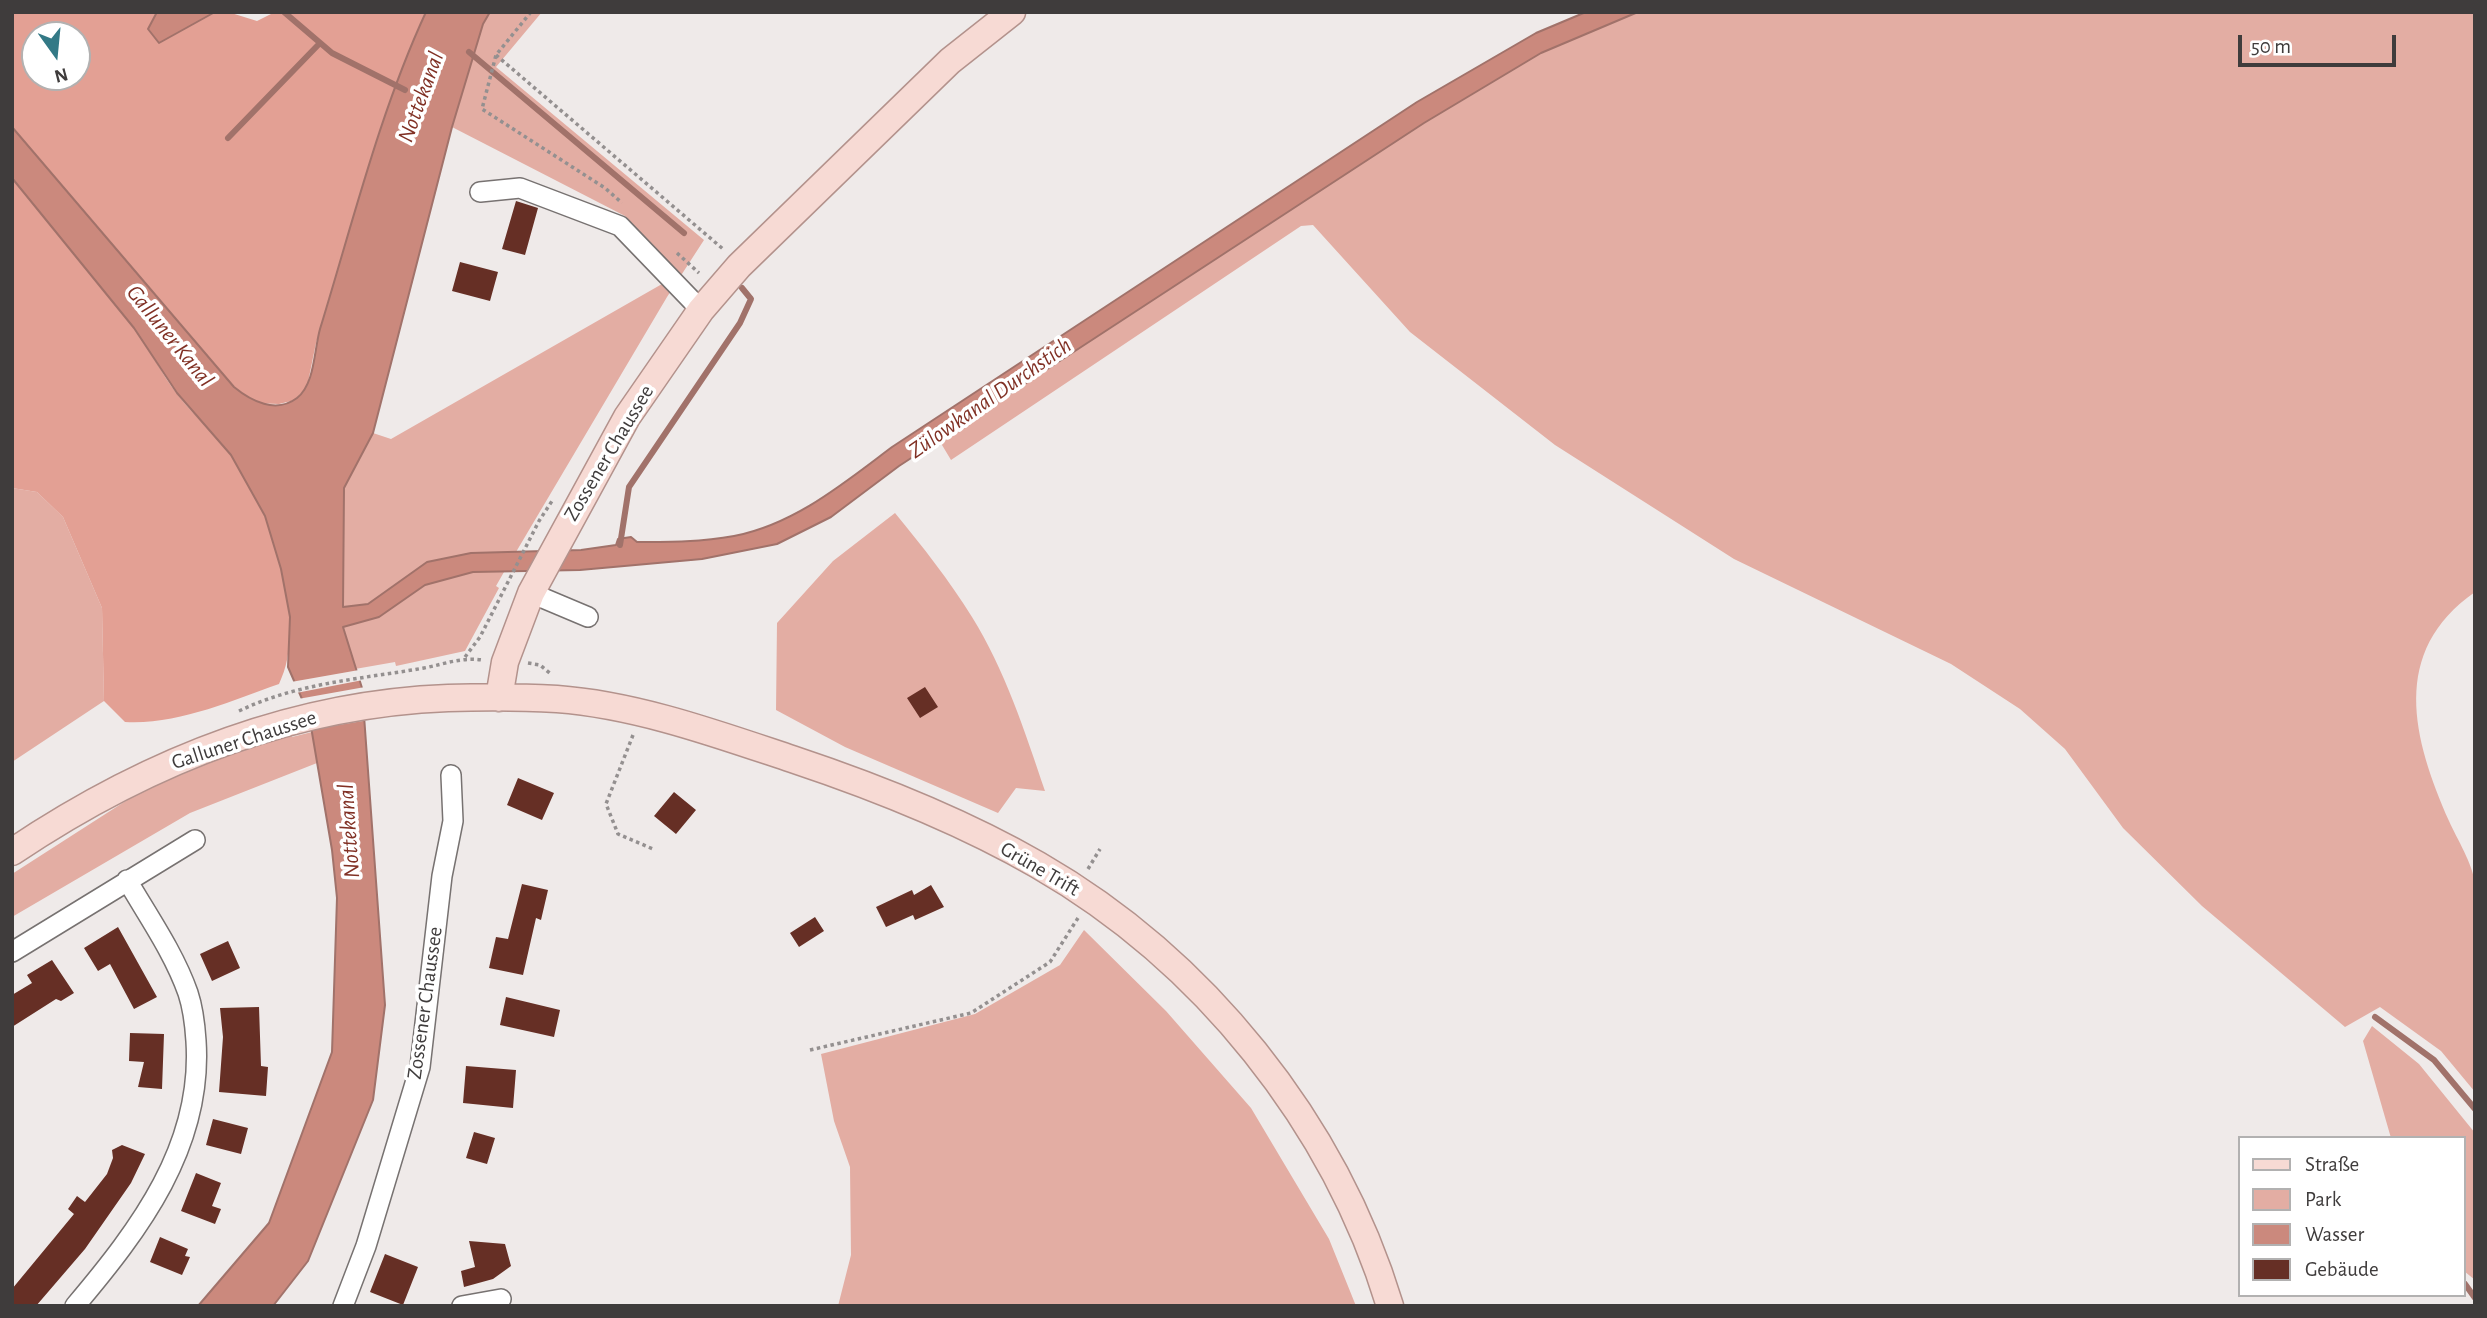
<!DOCTYPE html>
<meta charset="utf-8">
<style>
body{margin:0}
#map{position:relative;width:2487px;height:1318px;overflow:hidden;background:#efeae9;font-family:"Alegreya Sans",sans-serif}
canvas{display:block}
.frame{position:absolute;inset:0;border:14px solid #3f3c3c;pointer-events:none}
.legend{position:absolute;left:2238px;top:1136px;width:228px;height:161px;box-sizing:border-box;background:#fff;border:2px solid #b2b1b1;margin:0;padding:9px 12px;list-style:none;font-size:21px;color:#3f3c3c}
.legend li{display:flex;align-items:center;gap:14px;height:35px}
.legend b{width:35px;border:2px solid #b2b1b1}
.north{position:absolute;left:21px;top:21px;width:70px;height:70px;box-sizing:border-box;background:#fff;border:2px solid #b2b1b1;border-radius:50%;rotate:165deg;font-size:19px;font-weight:700;line-height:28px;text-align:center;color:#3f3c3c}
.north::after{content:'';display:block;margin:auto;width:24px;height:32px;background:#337986;clip-path:polygon(50% 0,100% 100%,50% 72%,0 100%)}
.scale{position:absolute;left:2238px;top:35px;width:158px;height:32px;box-sizing:border-box;border:4px solid #3f3c3c;border-top:0;padding-left:9px;font-size:21px;line-height:24px;white-space:nowrap;color:#3f3c3c;-webkit-text-stroke:5px #fff;paint-order:stroke}
</style>
<div id="map">
<canvas width="2487" height="1318"></canvas>
<div class="frame"></div>
<ul class="legend">
<li><b style="height:9px;background:#f7dad4"></b>Straße</li>
<li><b style="height:19px;background:#e3ada3"></b>Park</li>
<li><b style="height:19px;background:#cb897d"></b>Wasser</li>
<li><b style="height:19px;background:#662f25"></b>Gebäude</li>
</ul>
<div class="north">N</div>
<div class="scale">50 m</div>
</div>
<script>
const context = document.querySelector('canvas').getContext('2d');
context.lineJoin = 'round';
function paint(path, color) { context.fillStyle = color; context.fill(path, 'evenodd'); }
function stroke(path, color, width, dash) { context.strokeStyle = color; context.lineWidth = width; context.lineCap = dash ? 'butt' : 'round'; context.setLineDash(dash || []); context.stroke(path); }
function drawText(font, color, halo, rows, align = 'center') {
  context.font = font + ' "Alegreya Sans",sans-serif'; context.lineWidth = 7; context.setLineDash([]); context.textBaseline = 'middle'; context.strokeStyle = halo; context.fillStyle = color; for (const [text, x, y, turn = 0] of rows) {
    context.save(); context.translate(x, y); context.rotate((+turn || 0) * Math.PI / 180); context.textAlign = isNaN(turn) ? turn : align; if (halo) context.strokeText(text, 0, 0); context.fillText(text, 0, 0); context.restore();
  }
}
paint(new Path2D(`
 M 490,12 L 542,12 L 496,67 L 704,240 L 667,297 L 516,552 L 471,553 L 427,562 L 368,605 L 343,607 L 344,488 L 373,433 L 391,439 L 676,276 L 625,216 L 452,127 L 483,24 Z
 M 1638,12 L 2475,12 L 2475,592 C 2389,652 2413,739 2449,821 C 2457,839 2473,864 2475,884 C 2480,952 2475,1024 2475,1092 L 2441,1051 L 2380,1007 L 2345,1027 L 2202,906 L 2123,828 L 2065,749 L 2020,709 L 1951,664 L 1734,559 L 1555,445 L 1410,332 L 1313,225 L 1301,226 L 951,460 L 939,440 L 1424,123 L 1541,53 Z
 M 12,488 L 37,492 L 63,517 L 102,608 L 104,701 L 12,762 Z
 M 895,513 C 923,547 949,580 972,617 C 1005,670 1025,732 1045,791 L 1016,788 L 998,813 L 845,747 L 776,710 L 777,623 L 833,561 Z
 M 473,572 L 504,572 L 496,586 L 499,588 L 465,651 L 396,666 L 395,662 L 355,669 L 343,627 L 379,617 L 425,585 Z
 M 290,732 L 292,737 L 312,732 L 317,763 L 190,813 L 12,917 L 12,874 L 163,777 Z
 M 1084,930 L 1166,1011 L 1251,1108 L 1329,1239 L 1356,1306 L 838,1306 L 851,1255 L 850,1167 L 834,1121 L 821,1054 L 975,1014 L 1060,965 Z
 M 2372,1026 L 2419,1064 L 2475,1133 L 2475,1280 L 2464,1271 L 2464,1138 L 2391,1138 L 2363,1041 Z`), '#e3ada3');
paint(new Path2D(`
 M 12,12 L 157,12 L 148,29 L 191,25 L 215,12 L 228,12 L 257,21 L 275,12 L 426,12 L 367,176 L 316,343 L 307,387 L 295,400 L 279,404 L 254,403 L 234,387 L 12,127 ZM 35,35 L 77,35 L 77,77 L 35,77 Z
 M 12,178 C 53,226 95,276 133,327 C 149,348 161,373 177,394 C 193,415 214,432 230,453 C 270,505 310,623 279,684 C 230,701 178,725 125,722 L 104,701 L 102,608 L 63,517 L 37,492 L 12,488 Z`), '#e3a094');
const water = new Path2D(`
 M 157,12 L 215,12 L 159,43 L 148,29 Z
 M 426,12 L 490,12 L 483,24 L 452,127 L 373,433 L 344,488 L 343,607 L 368,604 L 427,562 L 471,553 L 581,550 L 616,545 L 618,539 L 631,537 L 637,542 C 670,542 702,542 734,536 C 795,524 844,483 892,447 L 1417,102 L 1536,33 L 1586,12 L 1638,12 L 1541,53 L 1424,123 L 899,466 L 831,517 L 777,544 L 702,559 L 580,570 L 473,572 L 425,585 L 379,617 L 343,627 L 362,688 L 385,1005 L 373,1100 L 308,1261 L 273,1306 L 198,1306 L 269,1223 L 332,1052 L 337,898 L 332,850 L 309,715 L 288,667 L 290,617 L 281,569 L 265,516 L 231,455 L 177,393 L 134,328 L 12,178 L 12,127 L 234,387 C 251,401 276,414 297,398 C 315,384 314,350 320,329 C 352,225 380,111 426,12 Z`);
paint(water, '#cb897d');
stroke(water, '#a1726a', 2);
paint(new Path2D(`
 M 359,670 L 363,680 L 296,693 L 291,682 Z
 M 365,687 L 369,720 L 308,730 L 298,699 Z`), '#efeae9');
stroke(new Path2D(`
 M 284,12 L 332,53 L 405,90
 M 469,52 L 684,233
 M 228,138 L 320,43
 M 620,545 L 629,487 L 740,323 L 751,299 L 742,288
 M 2375,1017 L 2434,1060 L 2475,1109
 M 2465,1284 L 2475,1298`), '#a1726a', 6);
paint(new Path2D(`
 M 516,201 L 538,208 L 525,255 L 502,249 Z
 M 460,262 L 498,272 L 490,301 L 452,291 Z
 M 925,687 L 938,707 L 920,718 L 907,698 Z
 M 518,778 L 554,793 L 542,820 L 507,805 Z
 M 674,792 L 696,810 L 676,834 L 654,816 Z
 M 522,884 L 548,890 L 541,920 L 536,918 L 523,975 L 489,968 L 496,937 L 508,939 Z
 M 931,885 L 944,907 L 915,920 L 913,915 L 886,927 L 876,907 L 912,890 L 914,895 Z
 M 815,917 L 824,931 L 799,947 L 790,933 Z
 M 118,927 L 157,997 L 134,1009 L 110,964 L 98,971 L 84,948 Z
 M 228,941 L 240,968 L 212,981 L 200,954 Z
 M 52,960 L 74,993 L 61,1001 L 56,999 L 12,1027 L 12,995 L 32,983 L 27,975 Z
 M 506,997 L 560,1010 L 554,1037 L 500,1025 Z
 M 259,1007 L 261,1066 L 268,1067 L 266,1096 L 219,1092 L 223,1037 L 220,1008 Z
 M 130,1033 L 164,1034 L 162,1089 L 138,1087 L 144,1062 L 129,1061 Z
 M 466,1066 L 516,1070 L 513,1108 L 463,1103 Z
 M 213,1119 L 248,1128 L 241,1154 L 206,1145 Z
 M 474,1132 L 495,1138 L 487,1164 L 466,1158 Z
 M 122,1145 L 145,1154 L 131,1183 L 85,1249 L 36,1306 L 12,1306 L 12,1289 L 74,1214 L 68,1209 L 77,1196 L 85,1202 L 107,1174 L 113,1158 L 112,1150 Z
 M 196,1173 L 221,1183 L 212,1206 L 221,1209 L 215,1224 L 181,1211 Z
 M 160,1237 L 188,1249 L 185,1256 L 190,1257 L 182,1275 L 150,1262 Z
 M 469,1241 L 505,1244 L 511,1266 L 493,1279 L 464,1287 L 461,1271 L 475,1267 Z
 M 385,1254 L 418,1267 L 403,1305 L 370,1292 Z`), '#662f25');
const minor = new Path2D(`
 M 480,192 L 520,188 L 620,226 L 701,310
 M 531,593 L 588,617
 M 12,952 L 195,840
 M 75,1306 C 140,1229 203,1146 196,1041 C 195,1025 193,1008 188,993 C 174,953 148,916 127,880
 M 343,1306 L 366,1246 L 420,1067 L 442,876 L 453,821 L 451,775
 M 462,1306 L 501,1299`);
const major = new Path2D(`
 M 499,698 L 505,662 L 531,593 L 627,417 L 701,310 L 739,266 L 950,61 L 1012,12
 M 12,852 C 143,764 289,704 448,698 C 484,697 521,697 557,699 C 637,705 717,734 792,759 C 876,787 960,820 1038,865 C 1203,960 1334,1122 1390,1306`);
stroke(minor, '#777271', 22);
stroke(major, '#b3928c', 29);
stroke(new Path2D(`
 M 531,12 L 496,55 L 482,109 L 605,188 L 622,203
 M 496,55 L 723,249
 M 677,253 L 699,273
 M 465,657 L 480,637 L 539,521 L 552,501
 M 528,663 L 540,665 L 552,675
 M 239,711 C 297,683 361,679 424,668 C 445,664 461,657 482,660
 M 633,735 L 606,804 L 618,834 L 653,849
 M 1088,869 L 1100,849
 M 810,1050 L 971,1013 L 1050,962 L 1078,918`), '#949090', 3.5, [3.5, 3.5]);
stroke(minor, '#fff', 19);
stroke(major, '#f7dad4', 26);
drawText('21px', '#3f3c3c', '#fff', [
 ["Zossener Chaussee",609,453,-59],
 ["Galluner Chaussee",244,740,-18],
 ["Grüne Trift",1040,869,30],
 ["Zossener Chaussee",425,1003,-82]
]);
drawText('italic 23px', '#813125', '#fff', [
 ["Nottekanal",421,97,-70],
 ["Galluner Kanal",170,336,51],
 ["Zülowkanal Durchstich",990,398,-35],
 ["Nottekanal",349,831,-94]
]);
</script>
